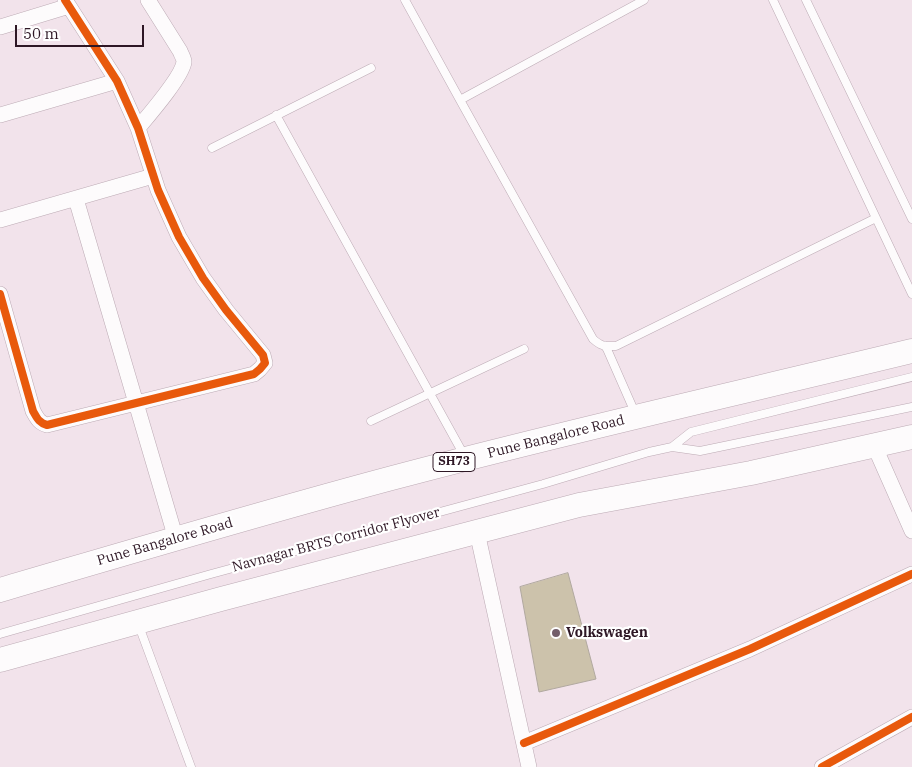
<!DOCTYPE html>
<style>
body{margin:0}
#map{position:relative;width:912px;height:767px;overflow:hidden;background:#f2e3eb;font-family:"IBM Plex Serif",serif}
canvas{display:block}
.scale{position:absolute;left:15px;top:25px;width:129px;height:22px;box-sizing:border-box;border:2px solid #2e1725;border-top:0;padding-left:6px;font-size:15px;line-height:18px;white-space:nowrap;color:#2e1725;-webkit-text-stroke:4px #fff;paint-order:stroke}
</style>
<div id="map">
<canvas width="912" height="767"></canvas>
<div class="scale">50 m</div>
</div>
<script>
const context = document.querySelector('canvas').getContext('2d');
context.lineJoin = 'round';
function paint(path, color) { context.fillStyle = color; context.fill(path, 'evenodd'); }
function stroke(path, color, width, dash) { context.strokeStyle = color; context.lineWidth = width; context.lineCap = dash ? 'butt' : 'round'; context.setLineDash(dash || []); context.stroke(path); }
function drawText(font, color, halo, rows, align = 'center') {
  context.font = font + ' "IBM Plex Serif",serif'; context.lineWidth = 4.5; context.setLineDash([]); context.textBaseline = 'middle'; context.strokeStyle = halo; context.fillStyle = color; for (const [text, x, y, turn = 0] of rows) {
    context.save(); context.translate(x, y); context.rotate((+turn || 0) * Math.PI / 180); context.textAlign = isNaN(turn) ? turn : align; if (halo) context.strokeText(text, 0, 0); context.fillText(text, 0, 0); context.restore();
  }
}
const building = new Path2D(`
 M 568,573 L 596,679 L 539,692 L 520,587 Z`);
paint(building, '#ccc2ab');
stroke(building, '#b0a89f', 1);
const lane = new Path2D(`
 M 405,0 L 460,100 L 593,339 C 602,347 605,346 616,346 L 876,218
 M 773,0 L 912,294
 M 806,0 L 912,219
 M 460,100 L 644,0
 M 276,115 L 465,457
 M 212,148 L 371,68
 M 605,346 L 607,349 L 636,415
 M 912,377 L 691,432 L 672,447 L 700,451 L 912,407
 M 371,421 L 524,349
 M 139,626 L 191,767
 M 0,634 L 211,574 L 543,484 L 649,452 L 672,447`);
const street = new Path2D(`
 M 0,27 L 69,6
 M 0,115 L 117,81
 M 138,128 C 148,116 182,77 184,62 C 184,58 181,54 180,51 L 148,0
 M 76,199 L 176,539
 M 0,220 L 153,176
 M 0,294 L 33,411 C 37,418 39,423 47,425 L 254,374 L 260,369 L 265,363 L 263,355 L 226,310 L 203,278 L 179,237 L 158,190 L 138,128 L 117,81 L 65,0
 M 874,445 L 912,531
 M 477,532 L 529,767
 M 524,743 L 750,649 L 912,574
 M 822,767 L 912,717`);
const primary = new Path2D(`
 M 0,590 C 130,552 261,513 392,478 C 564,432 739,393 912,351
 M 0,660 L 221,599 L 579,505 L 751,473 L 912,437`);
stroke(lane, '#bcaab4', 9);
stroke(street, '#bcaab4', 16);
stroke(primary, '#bcaab4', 25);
stroke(lane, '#fdfbfc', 8);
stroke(street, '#fdfbfc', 15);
stroke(primary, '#fdfbfc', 24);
stroke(new Path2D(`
 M 0,294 L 33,411 C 37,418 39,423 47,425 L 254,374 L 260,369 L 265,363 L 263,355 L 226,310 L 203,278 L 179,237 L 158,190 L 138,128 L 117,81 L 65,0
 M 524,743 L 750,649 L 912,574
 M 822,767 L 912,717`), '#e8590c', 8);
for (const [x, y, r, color] of [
 [556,633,5,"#735e6a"]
]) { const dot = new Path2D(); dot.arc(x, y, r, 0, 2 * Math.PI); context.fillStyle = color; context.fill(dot); stroke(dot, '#fff', 2); }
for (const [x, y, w] of [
 [454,462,42]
]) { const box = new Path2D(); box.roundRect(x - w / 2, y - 9.5, w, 19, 4); context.fillStyle = '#fff'; context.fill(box); stroke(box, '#2e1725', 1); }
drawText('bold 12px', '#2e1725', null, [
 ["SH73",454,462]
]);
drawText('14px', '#2e1725', '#fff', [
 ["Pune Bangalore Road",556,437,-14],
 ["Navnagar BRTS Corridor Flyover",336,540,-15],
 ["Pune Bangalore Road",165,542,-16]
]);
drawText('bold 14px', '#2e1725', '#fff', [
 ["Volkswagen",566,633]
], 'left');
</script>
